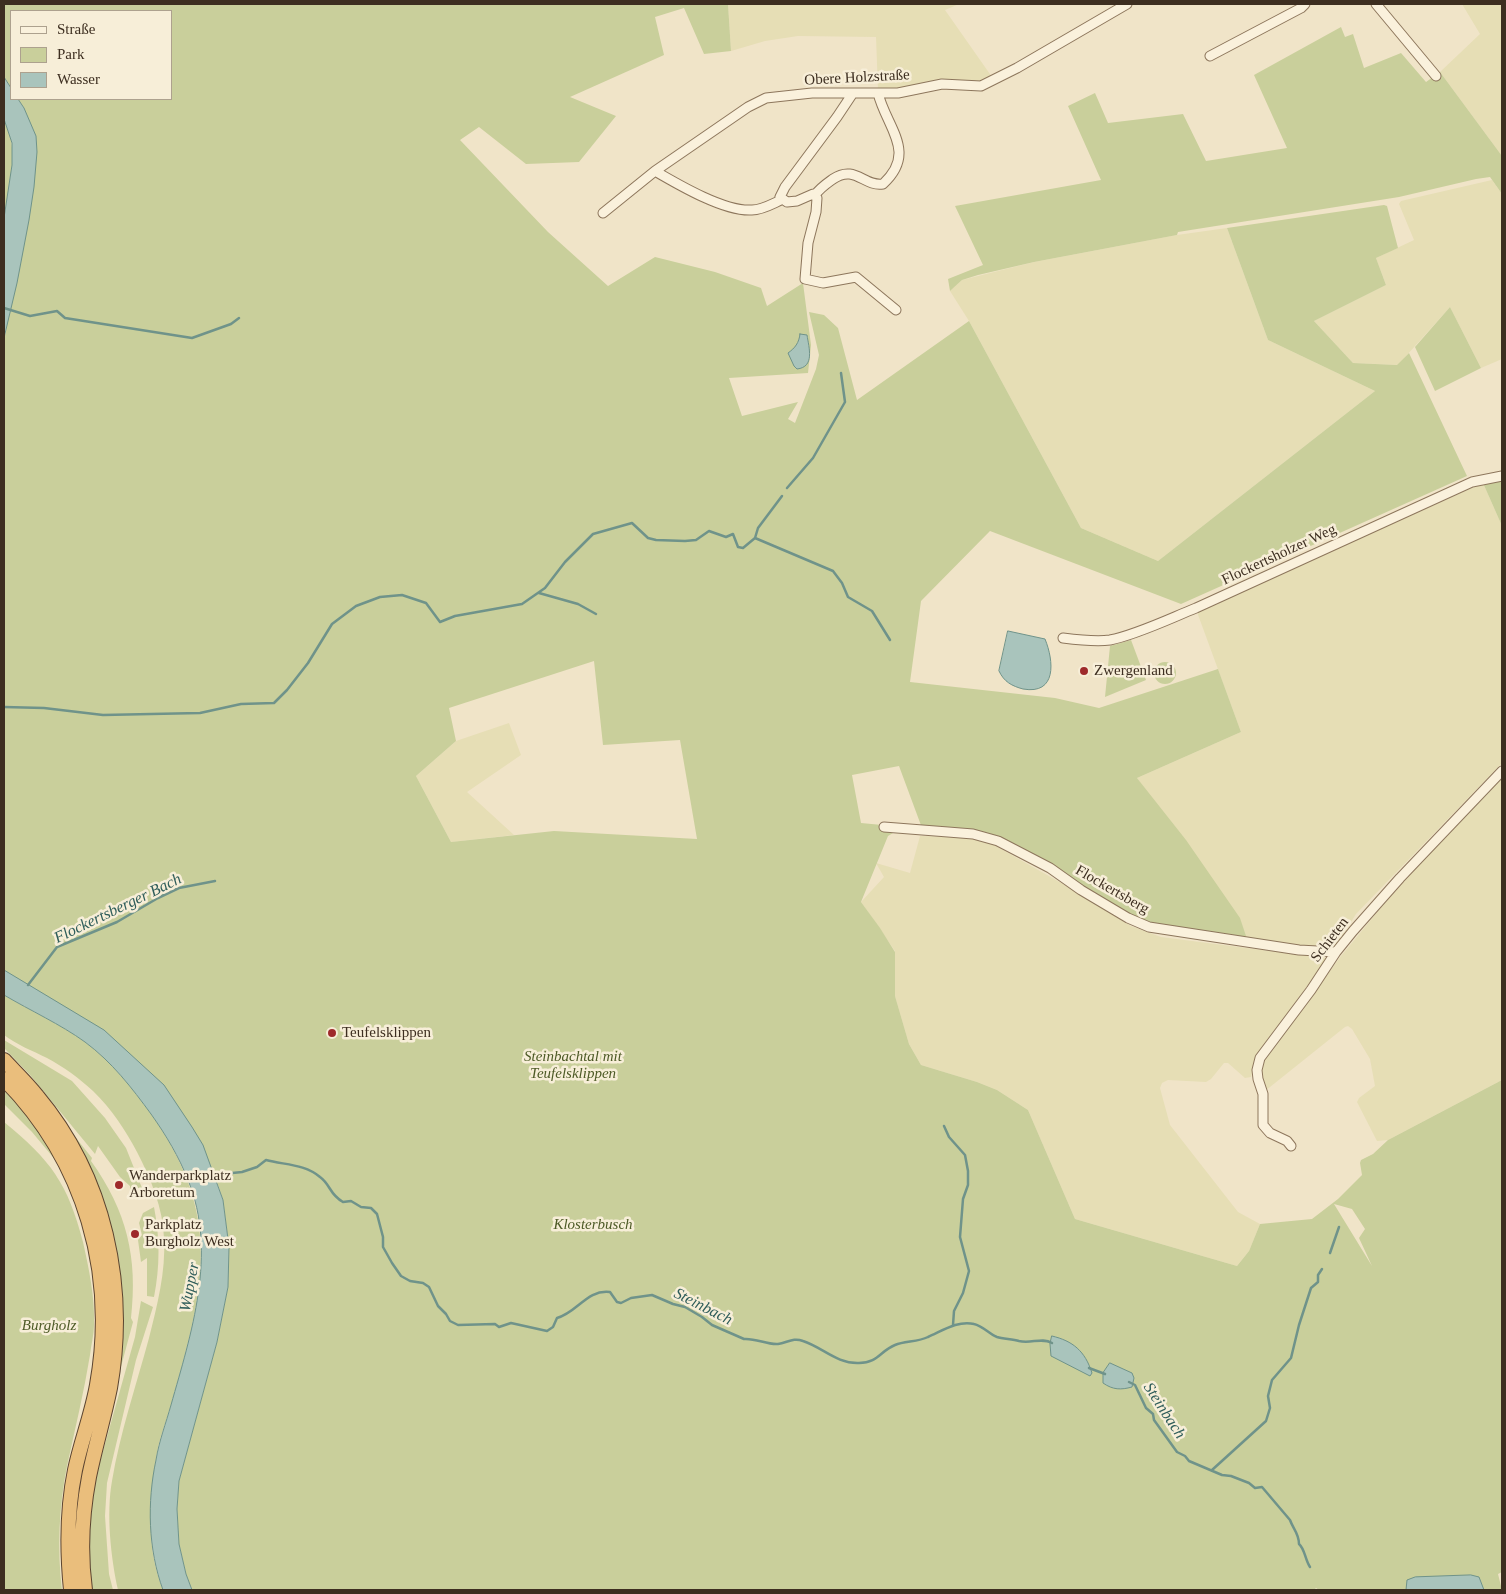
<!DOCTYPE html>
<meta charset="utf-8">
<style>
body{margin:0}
#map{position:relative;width:1506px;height:1594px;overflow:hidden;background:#f0e4c8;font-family:Georgia,serif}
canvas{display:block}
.frame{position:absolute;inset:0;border:5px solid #3d2e20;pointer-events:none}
.legend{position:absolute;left:10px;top:10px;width:162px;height:90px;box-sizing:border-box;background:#f7eed8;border:1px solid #ada18e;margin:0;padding:6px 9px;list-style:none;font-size:15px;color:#3d2e20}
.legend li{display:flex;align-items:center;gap:10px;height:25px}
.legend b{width:25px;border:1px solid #ada18e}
</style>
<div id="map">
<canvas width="1506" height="1594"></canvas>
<div class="frame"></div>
<ul class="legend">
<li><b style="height:6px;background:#faf1dc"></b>Straße</li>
<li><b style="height:14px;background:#c9cf9b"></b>Park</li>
<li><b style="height:14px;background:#a9c4bc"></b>Wasser</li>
</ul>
</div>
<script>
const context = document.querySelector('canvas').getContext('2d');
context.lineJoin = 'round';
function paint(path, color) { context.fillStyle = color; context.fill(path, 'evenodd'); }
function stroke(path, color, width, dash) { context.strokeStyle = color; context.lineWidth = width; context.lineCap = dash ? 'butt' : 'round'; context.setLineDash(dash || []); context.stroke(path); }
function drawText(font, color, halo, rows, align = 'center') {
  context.font = font + ' Georgia,serif'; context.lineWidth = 5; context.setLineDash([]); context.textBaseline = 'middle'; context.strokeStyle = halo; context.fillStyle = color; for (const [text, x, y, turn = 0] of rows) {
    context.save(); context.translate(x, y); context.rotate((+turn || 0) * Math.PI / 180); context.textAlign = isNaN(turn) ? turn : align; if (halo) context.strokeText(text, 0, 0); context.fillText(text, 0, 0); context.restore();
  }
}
paint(new Path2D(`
 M 728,4 L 959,4 L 945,10 L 992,77 L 979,82 L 878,90 L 876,37 L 798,36 L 765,41 L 731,51 Z
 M 1462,4 L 1502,4 L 1502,156 L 1440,72 L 1480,34 Z
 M 1492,180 L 1502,194 L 1502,359 L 1481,368 L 1450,307 L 1398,365 L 1353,363 L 1314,321 L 1386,285 L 1376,258 L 1414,240 L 1399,204 L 1401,201 Z
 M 1227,228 L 1268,340 L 1375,391 L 1158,561 L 1081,528 L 969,321 L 950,291 L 962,280 L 1034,262 L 1177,235 Z
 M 1483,483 L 1502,526 L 1502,763 L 1356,914 L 1339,941 L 1332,948 L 1320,950 L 1247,939 L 1137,778 L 1241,732 L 1197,612 Z
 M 509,723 L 521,755 L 467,792 L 514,835 L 451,842 L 416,776 L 456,741 Z
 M 1502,778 L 1502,1080 L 1388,1140 L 1377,1141 L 1357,1102 L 1359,1098 L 1375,1086 L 1370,1059 L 1352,1029 L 1348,1026 L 1345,1027 L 1265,1091 L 1260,1073 L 1264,1061 L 1341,956 L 1384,904 L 1468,811 Z
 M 920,836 L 965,837 L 994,845 L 1063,884 L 1131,926 L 1161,937 L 1301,955 L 1323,956 L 1326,960 L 1269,1039 L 1254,1065 L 1251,1077 L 1245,1078 L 1228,1063 L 1224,1063 L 1211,1079 L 1206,1082 L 1168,1080 L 1162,1083 L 1160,1088 L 1170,1125 L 1238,1212 L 1260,1224 L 1249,1251 L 1237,1266 L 1075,1219 L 1028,1110 L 997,1090 L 977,1082 L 921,1065 L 909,1044 L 895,996 L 895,951 L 861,902 L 884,877 L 876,863 L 910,873 Z`), '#e6deb5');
paint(new Path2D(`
 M 4,4 L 728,4 L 731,51 L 704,54 L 684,8 L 655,17 L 664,55 L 570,97 L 616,116 L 579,162 L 526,164 L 479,127 L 460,140 L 548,232 L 608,286 L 655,257 L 715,272 L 761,288 L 767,306 L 803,283 L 811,345 L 808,373 L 729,378 L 742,416 L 798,402 L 788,419 L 795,423 L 816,369 L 819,355 L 809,312 L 824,315 L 838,328 L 857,400 L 969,321 L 1081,528 L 1158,561 L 1375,391 L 1268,340 L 1227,228 L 1384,205 L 1387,206 L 1398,248 L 1376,258 L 1386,285 L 1314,321 L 1353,363 L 1397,365 L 1409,353 L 1467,476 L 1181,604 L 990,531 L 921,601 L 910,682 L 1055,698 L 1099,708 L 1218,669 L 1241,732 L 1137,778 L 1186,840 L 1240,918 L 1247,939 L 1160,926 L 1129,917 L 993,836 L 922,828 L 899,766 L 852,775 L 861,823 L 903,827 L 888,836 L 861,902 L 880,928 L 895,952 L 895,996 L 909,1044 L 921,1065 L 977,1082 L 997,1090 L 1028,1110 L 1075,1219 L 1237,1266 L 1249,1251 L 1260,1224 L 1312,1219 L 1338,1199 L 1362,1175 L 1360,1163 L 1361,1160 L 1373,1154 L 1388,1140 L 1502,1080 L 1502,1572 L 1498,1574 L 1502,1590 L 1484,1590 L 1483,1588 L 1465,1590 L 1319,1590 L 1316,1588 L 1314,1590 L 192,1590 L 186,1574 L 179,1544 L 177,1509 L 179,1481 L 217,1342 L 228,1287 L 229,1247 L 223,1200 L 215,1176 L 140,1078 L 4,985 L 4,338 L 6,332 L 24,108 L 18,99 L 171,99 L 171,11 L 11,11 L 11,88 L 4,77 ZM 594,661 L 603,745 L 680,740 L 697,839 L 554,831 L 451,842 L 416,776 L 456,741 L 449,708 ZM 1334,1204 L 1352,1209 L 1365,1229 L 1359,1238 L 1372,1266 Z
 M 1341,27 L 1345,37 L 1353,34 L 1364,68 L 1401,53 L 1426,82 L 1440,72 L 1502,156 L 1502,194 L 1490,177 L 1476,179 L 1399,197 L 1178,232 L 1177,235 L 1034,262 L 978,275 L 962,280 L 950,291 L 948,279 L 983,265 L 955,206 L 1101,180 L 1068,106 L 1095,93 L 1108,123 L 1183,114 L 1206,161 L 1287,148 L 1254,75 Z
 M 4,119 C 20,149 9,186 4,218 Z
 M 1450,307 L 1481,368 L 1435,391 L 1415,347 Z
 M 1502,480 L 1502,526 L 1483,483 Z
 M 1131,640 L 1146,680 L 1105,697 L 1110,646 Z
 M1154 673a11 11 0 1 1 22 0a11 11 0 1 1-22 0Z
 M 4,995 C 31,1011 60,1024 85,1042 C 112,1062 132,1088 151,1114 C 224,1217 204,1289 172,1402 C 167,1420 158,1440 156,1460 C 154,1469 154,1480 154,1490 C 153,1503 151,1517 151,1531 C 151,1550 156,1573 163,1590 L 118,1590 C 111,1558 106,1514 112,1481 C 120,1433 136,1386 149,1338 C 157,1306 166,1272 164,1238 C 163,1208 151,1179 137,1152 C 126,1131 111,1108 93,1091 C 79,1078 64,1067 47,1058 C 33,1051 17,1045 4,1035 Z
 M 4,1040 L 72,1081 L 105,1118 L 126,1148 L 146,1198 L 130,1197 L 130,1186 L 120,1177 L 98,1146 L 95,1154 L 30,1075 L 4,1048 Z
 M 4,1086 C 25,1108 44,1134 57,1162 L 32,1132 L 4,1104 Z
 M 4,1122 C 51,1160 68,1184 83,1242 C 89,1269 95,1297 94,1325 C 94,1335 91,1345 90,1355 C 84,1392 75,1429 67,1466 C 59,1506 57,1549 62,1590 L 4,1590 Z
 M 68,1128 L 92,1158 L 91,1161 C 127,1211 138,1258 131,1318 L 133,1322 L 118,1378 L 121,1298 Z
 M 154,1207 C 160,1238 160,1266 154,1297 L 147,1296 L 147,1258 L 141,1262 L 138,1240 L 142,1235 L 139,1223 L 143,1213 Z
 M 141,1301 L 153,1307 L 136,1360 L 107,1483 L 105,1516 L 109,1574 L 113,1590 L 90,1590 L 88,1573 L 91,1513 L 96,1476 L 135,1337 Z`), '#c9cf9b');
const water = new Path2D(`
 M 4,77 L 11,88 L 11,99 L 18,99 L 24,108 L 36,136 L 37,152 L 34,187 L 29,220 L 17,283 L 4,338 L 4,218 L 12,165 L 12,143 L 4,119 Z
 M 800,334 L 807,335 C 809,348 815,367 797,369 L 794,366 L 788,353 C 795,348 799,343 800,334 Z
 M 1008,631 L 1045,639 C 1054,661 1057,695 1023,689 C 1012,686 1004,682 999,671 Z
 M 4,970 L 104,1030 L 164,1085 L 192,1127 L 203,1145 L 223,1200 L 229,1247 L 228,1287 L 217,1342 L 179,1481 L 177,1509 L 179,1544 L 186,1574 L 192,1590 L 163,1590 C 148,1549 147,1502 156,1460 C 159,1441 166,1423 171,1405 C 191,1334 218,1253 188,1180 C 179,1157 166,1135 151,1114 C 132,1088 112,1062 85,1042 C 60,1024 31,1011 4,995 Z
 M 1052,1336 C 1073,1341 1085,1351 1092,1373 L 1090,1376 L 1051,1356 L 1050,1344 Z
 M 1110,1363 L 1132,1373 L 1134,1378 L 1132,1387 C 1121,1390 1113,1390 1103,1383 L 1103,1373 Z
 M 1471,1575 L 1479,1577 L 1484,1590 L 1406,1590 L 1407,1580 L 1415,1577 Z`);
paint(water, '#a9c4bc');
stroke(water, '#6f938a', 1);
stroke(new Path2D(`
 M 4,308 L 30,316 L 57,311 L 65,318 L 192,338 L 231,324 L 239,318
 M 787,488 L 813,458 L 845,402 L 841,373
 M 755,538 L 758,528 L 782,496
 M 539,593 L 578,604 L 596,614
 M 4,707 L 44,708 L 103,715 L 200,713 L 241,704 L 274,703 L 287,690 L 308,663 L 332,624 L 356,606 L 380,597 L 402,595 L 426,603 L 440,622 L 455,616 L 522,604 L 545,588 L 565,562 L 593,534 L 632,523 L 648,538 L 656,540 L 685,541 L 696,540 L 709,531 L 726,537 L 733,534 L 738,547 L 743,548 L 755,538 L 833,571 L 842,583 L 848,597 L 872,611 L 890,640
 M 28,985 L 57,947 L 117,922 L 158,898 L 179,888 L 215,881
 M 944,1126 L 949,1137 L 965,1155 L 968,1171 L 968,1185 L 963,1199 L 960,1237 L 969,1271 L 963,1293 L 954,1311 L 953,1325
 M 213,1175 L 242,1172 L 257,1167 L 266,1160 C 285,1165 305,1164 320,1177 C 331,1185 329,1194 343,1202 L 351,1201 L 361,1207 L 371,1208 L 377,1214 L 383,1237 L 383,1247 L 392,1263 L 401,1276 L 410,1281 L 423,1283 L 429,1287 L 438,1306 L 446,1314 L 450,1321 L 458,1325 L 495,1324 L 499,1327 L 511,1323 L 547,1331 L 553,1327 L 557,1318 C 577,1313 587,1289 610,1292 L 617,1302 L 621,1303 L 631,1298 L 652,1295 L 673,1304 L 685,1307 L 702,1317 L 712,1325 L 744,1339 C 756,1338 767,1345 778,1344 C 787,1343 793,1337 803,1341 C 822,1347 837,1364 859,1363 C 878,1363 880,1351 895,1345 C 905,1341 918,1342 928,1337 C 942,1331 958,1320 974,1324 C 983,1326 989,1334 997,1337 C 1003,1339 1012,1339 1019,1341 C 1031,1344 1042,1337 1052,1343
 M 1330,1253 L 1339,1227
 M 1089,1368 L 1105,1374
 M 1129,1382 L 1135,1385 L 1146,1408 L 1153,1414 L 1154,1420 L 1177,1452 L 1185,1456 L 1189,1461 L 1222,1475 L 1231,1476 L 1249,1483 L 1255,1488 L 1262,1487 L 1290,1520 C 1293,1529 1299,1533 1299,1544 C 1305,1549 1305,1560 1310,1567
 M 1212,1470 L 1266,1421 L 1270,1408 L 1268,1396 L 1272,1380 L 1291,1358 L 1299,1325 L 1311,1288 L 1318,1282 L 1318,1275 L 1322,1269`), '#6f938a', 2.5);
const minor = new Path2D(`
 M 1376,4 L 1436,76
 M 1210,56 L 1301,8 L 1305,4
 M 853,93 L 837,117 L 785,187 L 780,197 L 787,202 L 797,201 L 813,194 L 817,198 L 816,212 L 808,243 L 805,279 L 823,283 L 856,277 L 896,310
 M 655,171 C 679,185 725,212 752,210 C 762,210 772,204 781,200
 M 815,195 C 820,188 826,184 833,179 C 855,164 864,187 883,184 C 918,152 886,127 878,93
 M 603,213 L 655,171 L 748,107 L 766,98 L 812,93 L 898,93 L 942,84 L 981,86 L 1017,68 L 1127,4
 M 1063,638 C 1079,640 1095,642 1110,640 C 1136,635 1171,618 1196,608 L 1472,482 L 1502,476
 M 884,827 L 948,832 L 973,834 L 998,841 L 1050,868 L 1081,890 L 1128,918 L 1149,927 L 1299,950 L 1336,952
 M 1291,1146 L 1287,1141 L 1270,1133 L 1263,1125 L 1263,1094 L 1258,1079 L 1257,1070 L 1260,1058 L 1311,990 L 1336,952 L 1353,931 L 1400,878 L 1502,771`);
const trunk = new Path2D(`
 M 4,1060 C 15,1072 27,1083 37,1096 C 105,1177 128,1286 110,1388 C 104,1418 95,1447 89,1477 C 82,1514 80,1553 85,1590
 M 4,1079 C 85,1161 117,1273 97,1385 C 92,1414 81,1441 75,1470 C 67,1509 67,1550 71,1590`);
stroke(minor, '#8d765c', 11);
stroke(trunk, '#5b4430', 16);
stroke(minor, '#faf1dc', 9);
stroke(trunk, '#eabe7c', 14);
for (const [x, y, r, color] of [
 [1084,671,5,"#9e2a2b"],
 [332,1033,5,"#9e2a2b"],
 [119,1185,5,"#9e2a2b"],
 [135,1234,5,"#9e2a2b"]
]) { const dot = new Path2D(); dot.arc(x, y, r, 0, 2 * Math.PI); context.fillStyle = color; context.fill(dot); stroke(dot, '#f7eed8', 2); }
drawText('15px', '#3d2e20', '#f7eed8', [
 ["Obere Holzstraße",857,78,-3],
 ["Flockertsholzer Weg",1279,555,-25],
 ["Flockertsberg",1112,890,30],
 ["Schieten",1330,940,-53]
]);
drawText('15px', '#3d2e20', '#f7eed8', [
 ["Zwergenland",1094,671],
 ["Teufelsklippen",342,1033],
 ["Wanderparkplatz",129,1176],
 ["Arboretum",129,1193],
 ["Parkplatz",145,1225],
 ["Burgholz West",145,1242]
], 'left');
drawText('italic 15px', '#4d5a26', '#f7eed8', [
 ["Steinbachtal mit",573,1057],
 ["Teufelsklippen",573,1074],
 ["Klosterbusch",593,1225],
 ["Burgholz",49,1326]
]);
drawText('italic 16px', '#2f5d5a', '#f7eed8', [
 ["Flockertsberger Bach",118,909,-26],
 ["Wupper",190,1287,-79],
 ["Steinbach",703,1307,27],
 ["Steinbach",1164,1411,57]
]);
</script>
